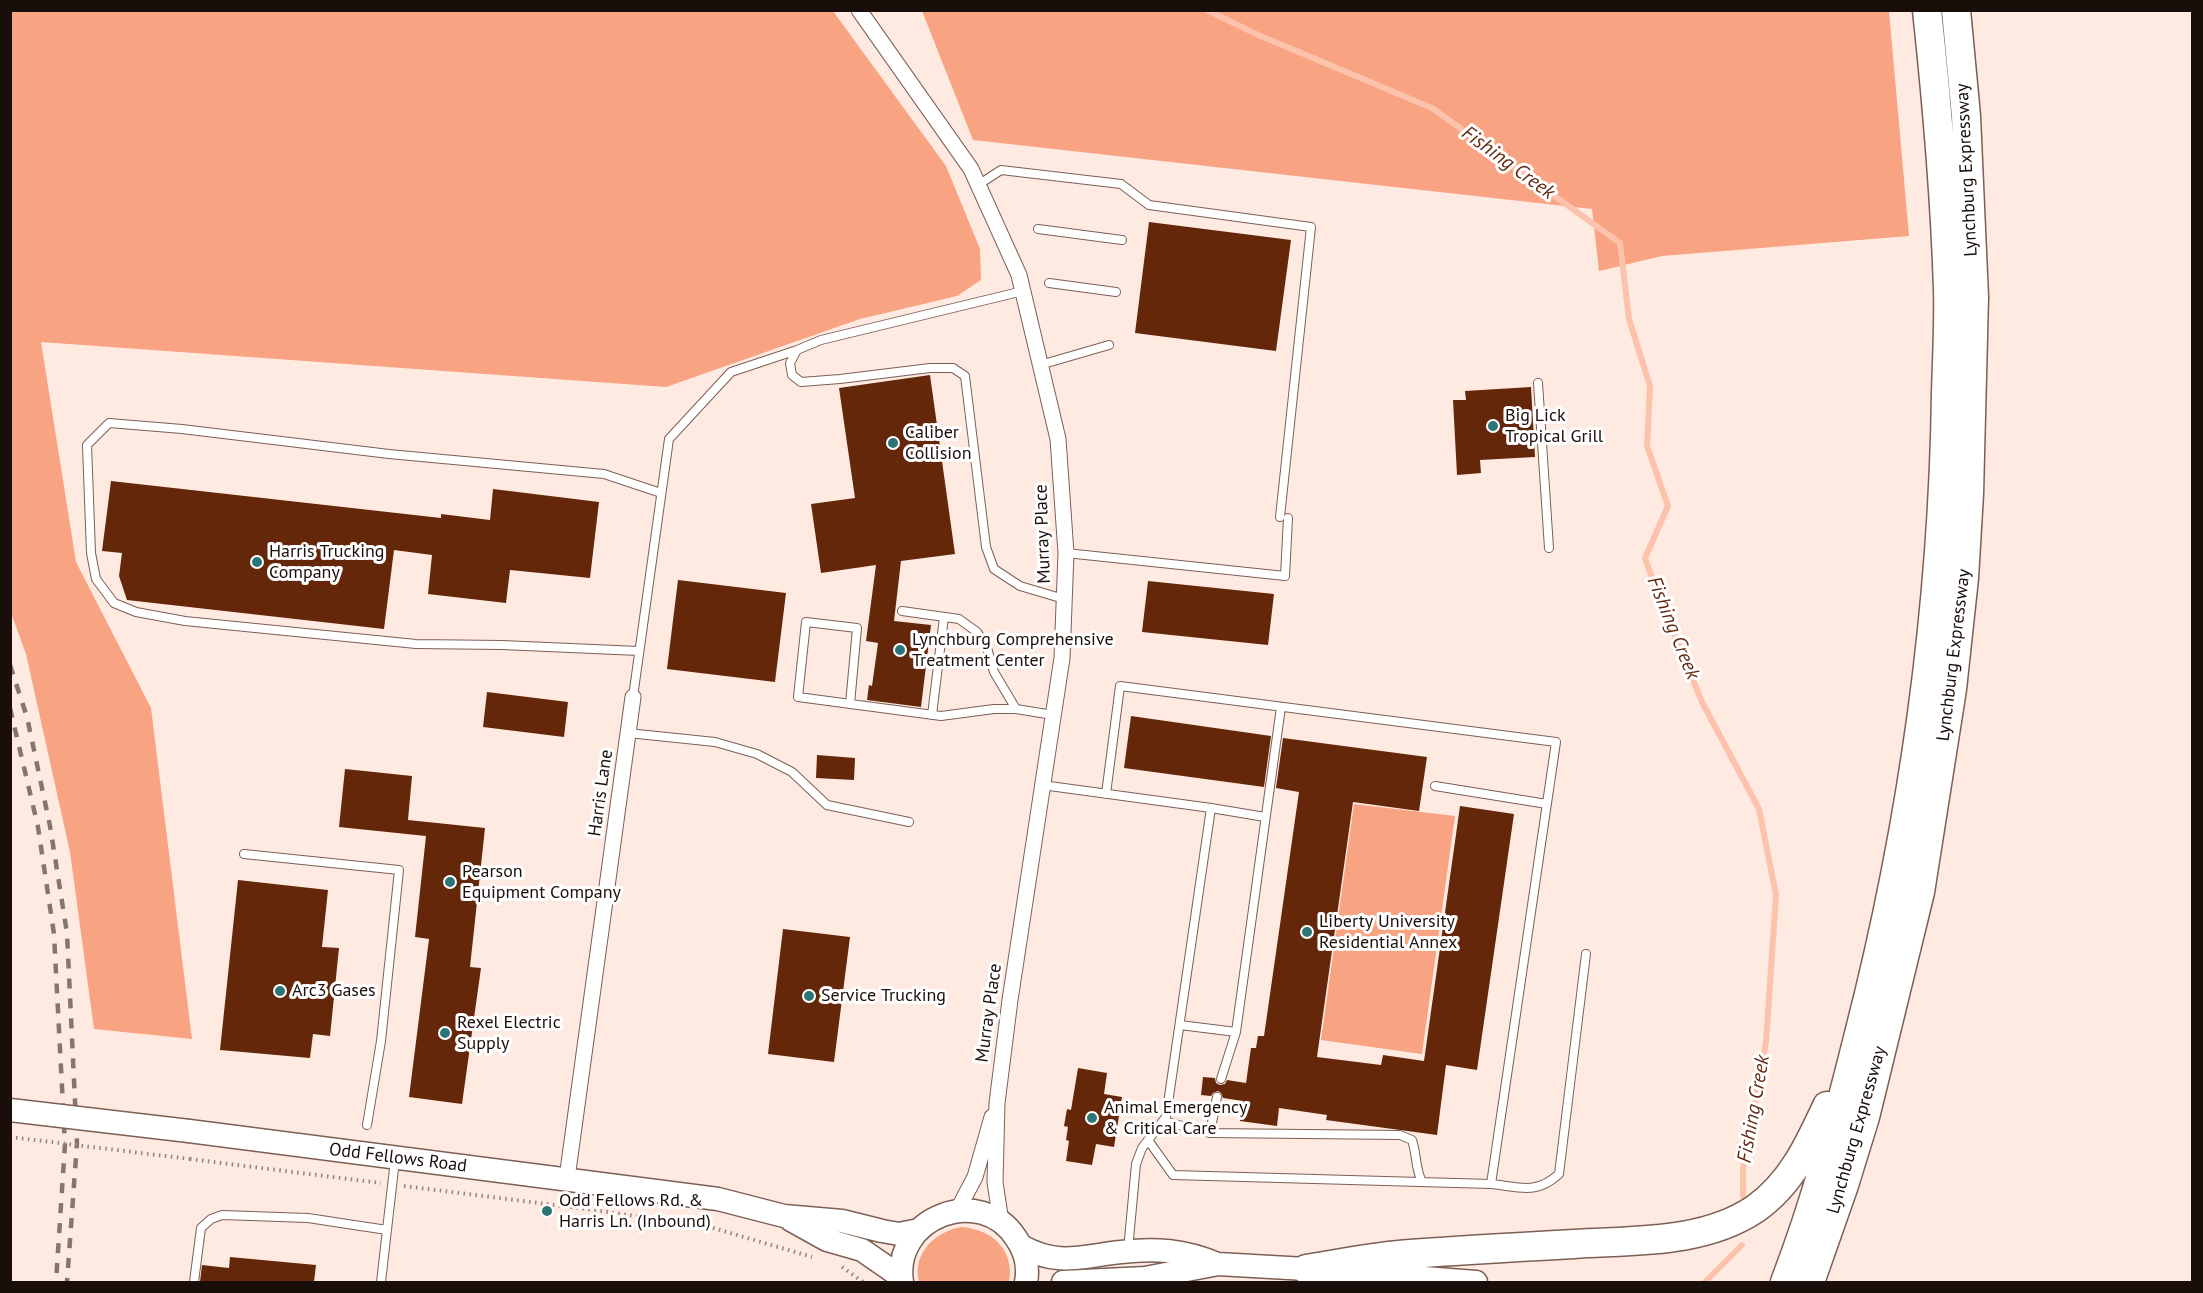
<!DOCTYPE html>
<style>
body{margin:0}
#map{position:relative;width:2203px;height:1293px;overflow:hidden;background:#ffeae2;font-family:"PT Sans",sans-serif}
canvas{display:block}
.frame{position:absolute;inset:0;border:12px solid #1a0e0a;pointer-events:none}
</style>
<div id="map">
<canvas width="2203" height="1293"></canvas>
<div class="frame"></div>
</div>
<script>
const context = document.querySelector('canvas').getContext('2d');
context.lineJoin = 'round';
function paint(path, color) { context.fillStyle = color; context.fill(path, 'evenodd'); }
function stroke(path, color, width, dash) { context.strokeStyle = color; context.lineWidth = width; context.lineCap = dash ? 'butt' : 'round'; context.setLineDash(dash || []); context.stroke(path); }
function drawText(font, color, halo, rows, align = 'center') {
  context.font = font + ' "PT Sans",sans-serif'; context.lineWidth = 6; context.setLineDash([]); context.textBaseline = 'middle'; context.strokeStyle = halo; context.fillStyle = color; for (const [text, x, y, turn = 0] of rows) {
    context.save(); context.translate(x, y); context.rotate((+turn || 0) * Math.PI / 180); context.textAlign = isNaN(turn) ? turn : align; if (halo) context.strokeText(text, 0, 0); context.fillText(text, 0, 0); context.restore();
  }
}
paint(new Path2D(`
 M 11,10 L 833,11 L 946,166 L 980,249 L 981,280 L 957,296 L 860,319 L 666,387 L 41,342 L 76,562 L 151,708 L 192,1039 L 94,1029 L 70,852 L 26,654 L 11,613 Z
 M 922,11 L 1889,11 L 1909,236 L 1662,256 L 1599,271 L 1592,209 L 973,140 Z
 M 1354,804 L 1455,816 L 1422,1054 L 1321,1040 Z
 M 961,1227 C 992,1229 1015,1250 1009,1282 L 919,1282 C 912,1253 935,1232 961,1227 Z`), '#f8a382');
stroke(new Path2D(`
 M 1207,10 L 1256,34 L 1432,108 L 1620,243 L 1629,319 L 1650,386 L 1647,446 L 1668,506 L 1645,558 L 1660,600 L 1702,702 L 1759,809 L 1776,895 L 1766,1042 L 1743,1169 L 1743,1196
 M 1705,1282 L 1742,1245`), '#fcc2ac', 6);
paint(new Path2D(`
 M 1149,222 L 1291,240 L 1276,351 L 1135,333 Z
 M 930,375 L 955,554 L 901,561 L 894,621 L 931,625 L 921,707 L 867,700 L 869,685 L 872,686 L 878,643 L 866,641 L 876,565 L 821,573 L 811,504 L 855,498 L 839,388 Z
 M 1531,387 L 1535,457 L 1480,460 L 1481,473 L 1457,475 L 1453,400 L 1466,400 L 1465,391 Z
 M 111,481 L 441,518 L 441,514 L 490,520 L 493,489 L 599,502 L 590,578 L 510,570 L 506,603 L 428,594 L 432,555 L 394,550 L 384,629 L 127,600 L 119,576 L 122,553 L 102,551 Z
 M 678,580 L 786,593 L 775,682 L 667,669 Z
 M 1148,581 L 1274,594 L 1268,645 L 1142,632 Z
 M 487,692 L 568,702 L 564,737 L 483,727 Z
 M 1131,716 L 1271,736 L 1264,787 L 1124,768 Z
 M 1283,738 L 1427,757 L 1419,811 L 1353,802 L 1317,1057 L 1381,1065 L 1383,1055 L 1424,1061 L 1460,806 L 1514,814 L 1477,1070 L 1446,1065 L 1437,1135 L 1326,1120 L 1327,1115 L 1279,1108 L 1277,1126 L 1240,1121 L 1243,1101 L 1223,1098 L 1221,1093 L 1218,1091 L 1213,1093 L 1211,1096 L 1201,1095 L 1203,1077 L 1215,1078 L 1216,1083 L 1220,1085 L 1225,1084 L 1227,1080 L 1246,1083 L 1251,1048 L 1256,1048 L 1258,1036 L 1264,1036 L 1299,792 L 1276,788 Z
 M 817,755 L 855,758 L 854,780 L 816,778 Z
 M 345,769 L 412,776 L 408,820 L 485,828 L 470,967 L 481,968 L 462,1104 L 409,1097 L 429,939 L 415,937 L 426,836 L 339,827 Z
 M 238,880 L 328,890 L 322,947 L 339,948 L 330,1036 L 313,1034 L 310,1058 L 220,1050 Z
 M 783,929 L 850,937 L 834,1062 L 768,1054 Z
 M 1078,1068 L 1107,1073 L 1104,1094 L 1122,1097 L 1114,1147 L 1096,1144 L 1092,1165 L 1066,1161 L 1069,1141 L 1066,1140 L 1068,1127 L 1064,1126 L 1067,1109 L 1071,1110 Z
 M 230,1257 L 316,1265 L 314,1282 L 200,1282 L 202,1265 L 229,1268 Z`), '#652709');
const service = new Path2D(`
 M 978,185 L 1001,170 L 1121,184 L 1149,205 L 1311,227 L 1280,517
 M 1038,229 L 1122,240
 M 1049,283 L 1116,292
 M 1023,291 L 821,340 L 797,350 L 790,363 L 792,375 L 801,382 L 840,379 L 930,368 L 953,368 L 965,376 L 986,547 L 994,569 L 1020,586 L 1064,599
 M 1040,365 L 1109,345
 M 1538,383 L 1549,548
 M 1066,553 L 1285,576 L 1288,518
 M 902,611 L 959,619 L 977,632 L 987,648 L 994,672 L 1016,709
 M 639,651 L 502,645 L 416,644 L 185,621 L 136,612 L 114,603 L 96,579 L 91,553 L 87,445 L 109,423 L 182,429 L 389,454 L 604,474 L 661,493
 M 633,697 L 669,439 L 731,372 L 797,350
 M 850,704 L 857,628 L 806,622 L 798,697 L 941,716 L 994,709 L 1016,709 L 1053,715
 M 932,715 L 944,617
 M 628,733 L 715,742 L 757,754 L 792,772 L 827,805 L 909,822
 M 1042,785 L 1211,808 L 1166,1117 L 1142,1148 L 1136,1164 L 1128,1250
 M 1435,786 L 1547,804
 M 1106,794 L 1120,686 L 1556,742 L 1491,1184 L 1173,1175 L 1148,1140
 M 1211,808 L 1265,817
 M 244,854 L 399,870 L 381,1041 L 367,1125
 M 1180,1025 L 1236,1032
 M 1221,1079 L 1236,1032 L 1281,707
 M 1163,1121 L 1210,1133 L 1400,1135 L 1412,1140 C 1417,1155 1415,1168 1422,1182
 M 1210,1133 L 1217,1097
 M 1491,1184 C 1520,1187 1536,1195 1559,1174 L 1586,954
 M 194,1282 L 201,1228 L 211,1219 L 222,1215 L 308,1218 L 387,1230
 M 381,1282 L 395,1160`);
const minor = new Path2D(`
 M 859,10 L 971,169 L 1019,275 L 1058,439 L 1066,553 L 1062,658 L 1010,1000 L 997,1103 L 995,1182 L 1001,1222
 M 567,1178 L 633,697
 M 957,1211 L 975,1177 L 992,1117`);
const secondary = new Path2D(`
 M 189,1131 L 718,1199 L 784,1216 L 842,1221 L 882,1231 L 899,1234 L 919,1230
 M 791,1220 L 827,1240 L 862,1250 L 901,1277
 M 1021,1246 C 1059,1267 1081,1256 1121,1252 C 1156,1248 1184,1250 1217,1264
 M 902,1282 C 892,1218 980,1183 1016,1238 C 1025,1251 1029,1267 1026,1282
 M 1063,1282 L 1145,1278 L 1218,1264 L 1306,1269 L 1476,1282`);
const motorway = new Path2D(`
 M 1306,1269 C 1340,1264 1375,1256 1410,1254 C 1464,1250 1519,1247 1574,1244 C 1633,1240 1703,1244 1755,1209 C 1791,1184 1809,1145 1827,1106
 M 1785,1282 C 1816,1202 1838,1118 1859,1034 C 1913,824 1943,609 1946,393 C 1947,358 1949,323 1948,289 C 1945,196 1937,103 1927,10
 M 1810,1282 L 1844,1185 L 1865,1117 L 1920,892 L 1952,689 L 1964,578 L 1969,494 L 1974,297 L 1966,116 L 1956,10`);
stroke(service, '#7c5f54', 10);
stroke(minor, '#7c5f54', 17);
stroke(secondary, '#7c5f54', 25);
stroke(motorway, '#7c5f54', 31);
stroke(new Path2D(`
 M 190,1159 L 381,1183
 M 404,1186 L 587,1209 L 710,1227 L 812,1257
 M 842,1267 L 863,1282`), '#94837d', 4, [1.5, 4.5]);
stroke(service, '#fff', 8);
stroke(minor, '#fff', 15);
stroke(secondary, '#fff', 22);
stroke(motorway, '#fff', 28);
stroke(new Path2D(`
 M 10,665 L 27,717 L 50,826 L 67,933 L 77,1143 L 67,1282
 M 10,708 L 38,827 L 54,934 L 65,1144 L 56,1282`), '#85756f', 4.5, [10, 10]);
const secondaryBridge = new Path2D(`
 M 10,1110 L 189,1131`);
stroke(secondaryBridge, '#7c5f54', 25, []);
stroke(new Path2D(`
 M 10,1137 L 190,1159`), '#94837d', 4, [1.5, 4.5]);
stroke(secondaryBridge, '#fff', 22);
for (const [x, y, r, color] of [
 [1493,426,6,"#2b7578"],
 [893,443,6,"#2b7578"],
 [257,562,6,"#2b7578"],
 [900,650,6,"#2b7578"],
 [450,882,6,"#2b7578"],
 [1307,932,6,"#2b7578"],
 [280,991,6,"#2b7578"],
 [809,996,6,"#2b7578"],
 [445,1033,6,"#2b7578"],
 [1092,1118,6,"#2b7578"],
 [547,1211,6,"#2b7578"]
]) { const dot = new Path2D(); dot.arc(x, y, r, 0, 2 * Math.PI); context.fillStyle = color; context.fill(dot); stroke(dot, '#fff', 2); }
drawText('18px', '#1a0e0a', '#fff', [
 ["Lynchburg Expressway",1967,170,-93],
 ["Murray Place",1043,534,-92],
 ["Lynchburg Expressway",1954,655,-83],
 ["Harris Lane",601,793,-82],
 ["Murray Place",989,1013,-82],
 ["Lynchburg Expressway",1857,1130,-74],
 ["Odd Fellows Road",398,1158,7]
]);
drawText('18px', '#1a0e0a', '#fff', [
 ["Big Lick",1505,416],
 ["Tropical Grill",1505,437],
 ["Caliber",905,433],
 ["Collision",905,454],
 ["Harris Trucking",269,552],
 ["Company",269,573],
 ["Lynchburg Comprehensive",912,640],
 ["Treatment Center",912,661],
 ["Pearson",462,872],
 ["Equipment Company",462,893],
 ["Liberty University",1319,922],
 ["Residential Annex",1319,943],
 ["Arc3 Gases",292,991],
 ["Service Trucking",821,996],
 ["Rexel Electric",457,1023],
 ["Supply",457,1044],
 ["Animal Emergency",1104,1108],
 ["& Critical Care",1104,1129],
 ["Odd Fellows Rd. &",559,1201],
 ["Harris Ln. (Inbound)",559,1222]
], 'left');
drawText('italic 20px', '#632910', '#fff', [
 ["Fishing Creek",1508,163,36],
 ["Fishing Creek",1673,628,68],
 ["Fishing Creek",1754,1109,-80]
]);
</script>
